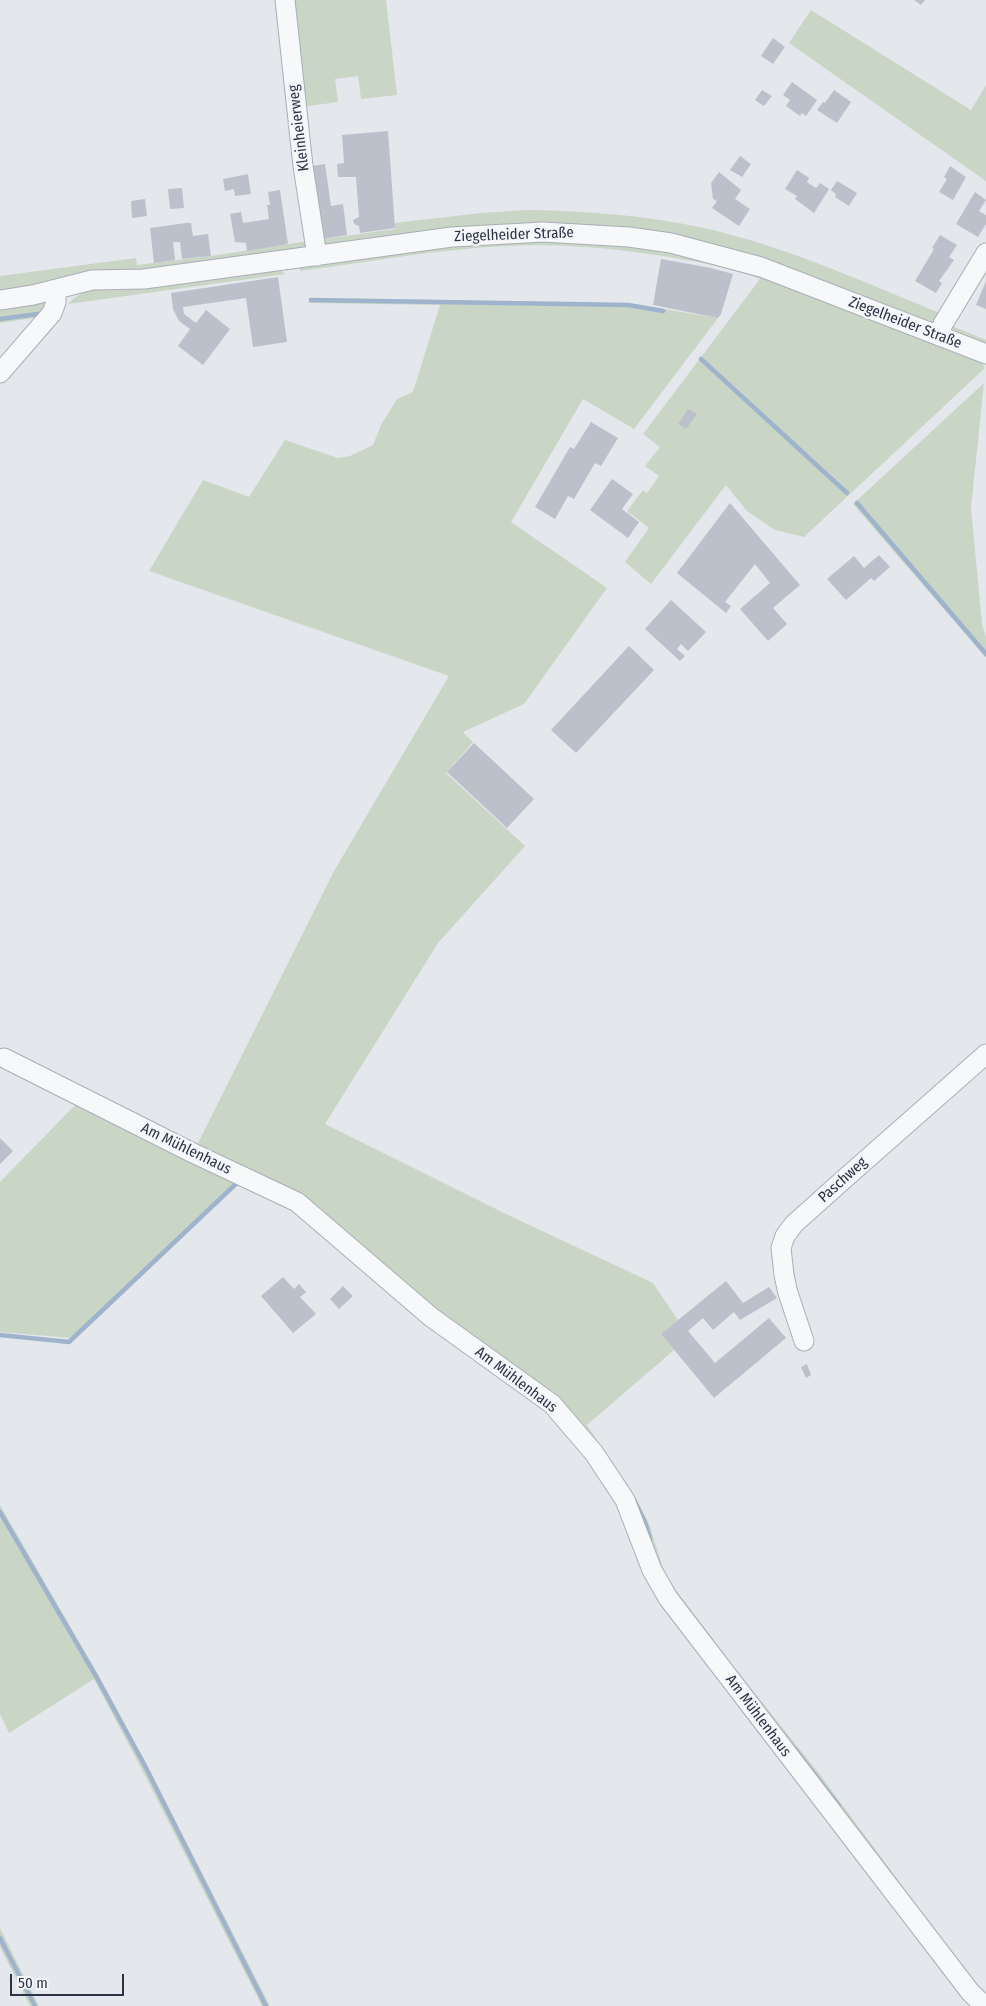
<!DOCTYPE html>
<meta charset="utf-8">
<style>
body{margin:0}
#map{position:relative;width:986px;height:2006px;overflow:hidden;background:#e4e7ec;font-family:"Fira Sans Condensed",sans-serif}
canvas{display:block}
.scale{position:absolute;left:10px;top:1974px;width:114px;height:22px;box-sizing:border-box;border:2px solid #2b3445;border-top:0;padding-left:6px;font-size:15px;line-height:18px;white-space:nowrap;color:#2b3445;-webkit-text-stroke:4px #f4f6f9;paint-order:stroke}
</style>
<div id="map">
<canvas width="986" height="2006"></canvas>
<div class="scale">50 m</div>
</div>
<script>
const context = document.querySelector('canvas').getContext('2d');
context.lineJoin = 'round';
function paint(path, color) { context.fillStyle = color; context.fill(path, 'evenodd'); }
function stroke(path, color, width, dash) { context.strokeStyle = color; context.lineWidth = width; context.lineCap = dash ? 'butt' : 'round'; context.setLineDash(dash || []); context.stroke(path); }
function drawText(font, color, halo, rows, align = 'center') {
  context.font = font + ' "Fira Sans Condensed",sans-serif'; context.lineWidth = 5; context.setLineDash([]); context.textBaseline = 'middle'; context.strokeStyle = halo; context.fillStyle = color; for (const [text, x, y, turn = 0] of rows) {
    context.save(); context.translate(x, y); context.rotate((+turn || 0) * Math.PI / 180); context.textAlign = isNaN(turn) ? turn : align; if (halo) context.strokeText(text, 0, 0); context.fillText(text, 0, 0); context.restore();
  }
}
paint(new Path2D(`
 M 289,0 L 386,0 L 397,95 L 361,99 L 358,76 L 335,79 L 338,102 L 302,107 Z
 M 811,10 L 971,110 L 986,85 L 986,181 L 789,43 Z
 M 529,210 C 586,211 642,215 699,227 C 784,245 865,283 945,315 L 936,324 L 926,323 L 651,233 L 326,248 L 317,240 L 395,229 L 395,223 L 481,213 Z
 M 512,239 L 641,245 L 765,275 L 980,359 L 985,368 L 804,537 L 775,530 L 747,511 L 726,485 L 651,584 L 625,562 L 649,528 L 627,511 L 643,490 L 647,493 L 659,476 L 645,466 L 660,447 L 643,434 L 760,279 C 733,268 703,263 675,258 C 620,249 564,243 508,246 C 439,249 369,262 300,271 L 300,265 Z
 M 309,241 L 303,251 L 62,280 L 0,293 L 0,276 L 136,258 L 137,265 L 211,256 Z
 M 278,268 L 285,274 L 68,304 C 83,288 102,286 123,289 Z
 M 309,298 L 628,303 L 718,318 L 634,429 L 583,399 L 511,522 L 607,588 L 524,704 L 463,732 L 473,742 L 446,773 L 525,846 L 438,943 L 325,1124 L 506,1214 L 653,1283 L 678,1320 L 661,1334 L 674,1350 L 587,1425 L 637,1500 L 649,1524 L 666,1577 L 740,1675 L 818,1772 L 980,1991 L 677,1604 L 598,1449 L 433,1315 L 299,1199 L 195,1149 L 334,871 L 449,676 L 149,571 L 203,480 L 249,497 L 285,440 L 338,458 L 350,456 L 373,445 L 381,425 L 397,399 L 413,392 L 440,305 L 309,303 Z
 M 46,301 L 48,306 L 40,317 L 0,323 L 0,307 Z
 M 952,326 L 986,340 L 986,347 L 955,335 Z
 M 984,383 L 971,508 L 982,624 L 986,637 L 986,658 L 853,504 Z
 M 79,1101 L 237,1180 L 72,1338 L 0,1332 L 0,1182 Z
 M 0,1505 L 99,1676 L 147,1765 L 270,2006 L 262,2006 L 141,1768 L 94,1679 L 9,1733 L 0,1714 Z
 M 0,1928 L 39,2006 L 30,2006 L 0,1947 Z`), '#c9d6c5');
stroke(new Path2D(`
 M 311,300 L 628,305 L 663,311
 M 0,319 L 38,314
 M 701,359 L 847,493
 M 857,503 L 986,654
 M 0,1335 L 69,1342 L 240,1180
 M 633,1498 L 645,1522 L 650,1539
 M 0,1512 L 97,1678 L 145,1766 L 266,2006
 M 795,1749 L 839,1806
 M 0,1938 L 35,2006`), '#9fb4cc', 4.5);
paint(new Path2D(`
 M 914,0 L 925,0 L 921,5 Z
 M 773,38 L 785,47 L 773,64 L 761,56 Z
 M 792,82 L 817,100 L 806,116 L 802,113 L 800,116 L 786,106 L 790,100 L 783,95 Z
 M 762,90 L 772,96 L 764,106 L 755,100 Z
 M 834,90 L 851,102 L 837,123 L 817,110 L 823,102 L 825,103 Z
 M 388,131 L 395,228 L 360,233 L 359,226 L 354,224 L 353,220 L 359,217 L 356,177 L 338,177 L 337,164 L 344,163 L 342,135 Z
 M 740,156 L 751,164 L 742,177 L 730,170 Z
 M 325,164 L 331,206 L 343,204 L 347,235 L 323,239 L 312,166 Z
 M 950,166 L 966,177 L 953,200 L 939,192 L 947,179 L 944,177 Z
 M 797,170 L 809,178 L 807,182 L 816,188 L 820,183 L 829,189 L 814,213 L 795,199 L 797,196 L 785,189 Z
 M 719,172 L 741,190 L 735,199 L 750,209 L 739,226 L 712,208 L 717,201 L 713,199 L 711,183 Z
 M 248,174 L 251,194 L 235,196 L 234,189 L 225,191 L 223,179 Z
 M 837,181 L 857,193 L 849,206 L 835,197 L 836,194 L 831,190 Z
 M 182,188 L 184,208 L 170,209 L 168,189 Z
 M 280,190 L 288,244 L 247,251 L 246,243 L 235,242 L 230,214 L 241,212 L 243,223 L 269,219 L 267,205 L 270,205 L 268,192 Z
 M 975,192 L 986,200 L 979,211 L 986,215 L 986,224 L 978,237 L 956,224 Z
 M 145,199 L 147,216 L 132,218 L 131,201 Z
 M 186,223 L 191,223 L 193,236 L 208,234 L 211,256 L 182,259 L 180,242 L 173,242 L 175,260 L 154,263 L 150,228 Z
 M 940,235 L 957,245 L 949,257 L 954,260 L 939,281 L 942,283 L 936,293 L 915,281 L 934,249 L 932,248 Z
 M 661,259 L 711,268 L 733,274 L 721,314 L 718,318 L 653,305 Z
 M 278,277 L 287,342 L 253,347 L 246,298 L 183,307 L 184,314 L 196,323 L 206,310 L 230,329 L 203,365 L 178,346 L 190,329 L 179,321 L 173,309 L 171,293 Z
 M 986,281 L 986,309 L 976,305 Z
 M 688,409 L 697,414 L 686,429 L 678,424 Z
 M 591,422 L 618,438 L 601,466 L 595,463 L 574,499 L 568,496 L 555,519 L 535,507 L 570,447 L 574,449 Z
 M 612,479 L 633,494 L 622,509 L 639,522 L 628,538 L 590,510 Z
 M 730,503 L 800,585 L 773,608 L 787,624 L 768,641 L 740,609 L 770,583 L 755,564 L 725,602 L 731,606 L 726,613 L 677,573 Z
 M 879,555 L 890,567 L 874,581 L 871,578 L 846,600 L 827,579 L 854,556 L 864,568 Z
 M 671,600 L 706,632 L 688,651 L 681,644 L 677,649 L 685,656 L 680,661 L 645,629 Z
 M 629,646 L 654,670 L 576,753 L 551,730 Z
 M 474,743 L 534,799 L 507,828 L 447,772 Z
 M 0,1138 L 13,1151 L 0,1164 Z
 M 283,1277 L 294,1289 L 299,1284 L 306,1292 L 300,1297 L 316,1314 L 293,1333 L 261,1296 Z
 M 726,1281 L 743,1303 L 769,1287 L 777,1298 L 740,1320 L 734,1312 L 713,1330 L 703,1318 L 688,1331 L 715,1363 L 769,1318 L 786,1338 L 714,1398 L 661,1334 Z
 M 343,1286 L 353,1296 L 339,1309 L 330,1299 Z
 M 807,1364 L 811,1375 L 806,1378 L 801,1367 Z`), '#bbc0ca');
const minor = new Path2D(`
 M 285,0 L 303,166 L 317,256
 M 0,300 L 33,295 L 92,280 L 144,279 L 452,237 L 543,232 L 629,237 L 671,243 L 761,267 L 986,354
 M 939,336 L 943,324 L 986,253
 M 0,373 L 52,313 L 56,302 L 56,290
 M 4,1058 L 193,1153 L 297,1202 L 431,1317 L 552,1404 L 594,1453 L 625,1500 L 652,1570 L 668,1598 L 971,1993 L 985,2006
 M 804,1341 L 788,1293 L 784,1275 L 781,1248 L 785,1236 L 794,1224 L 842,1181 L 986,1054`);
stroke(minor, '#a9aeb7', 21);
stroke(minor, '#f7f8fa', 19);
drawText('15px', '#2b3445', '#f4f6f9', [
 ["Kleinheierweg",299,128,-97],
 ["Ziegelheider Straße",514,235,-2],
 ["Ziegelheider Straße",905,323,21],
 ["Am Mühlenhaus",186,1149,26],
 ["Paschweg",843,1180,-42],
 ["Am Mühlenhaus",516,1380,37],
 ["Am Mühlenhaus",758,1716,53]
]);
</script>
